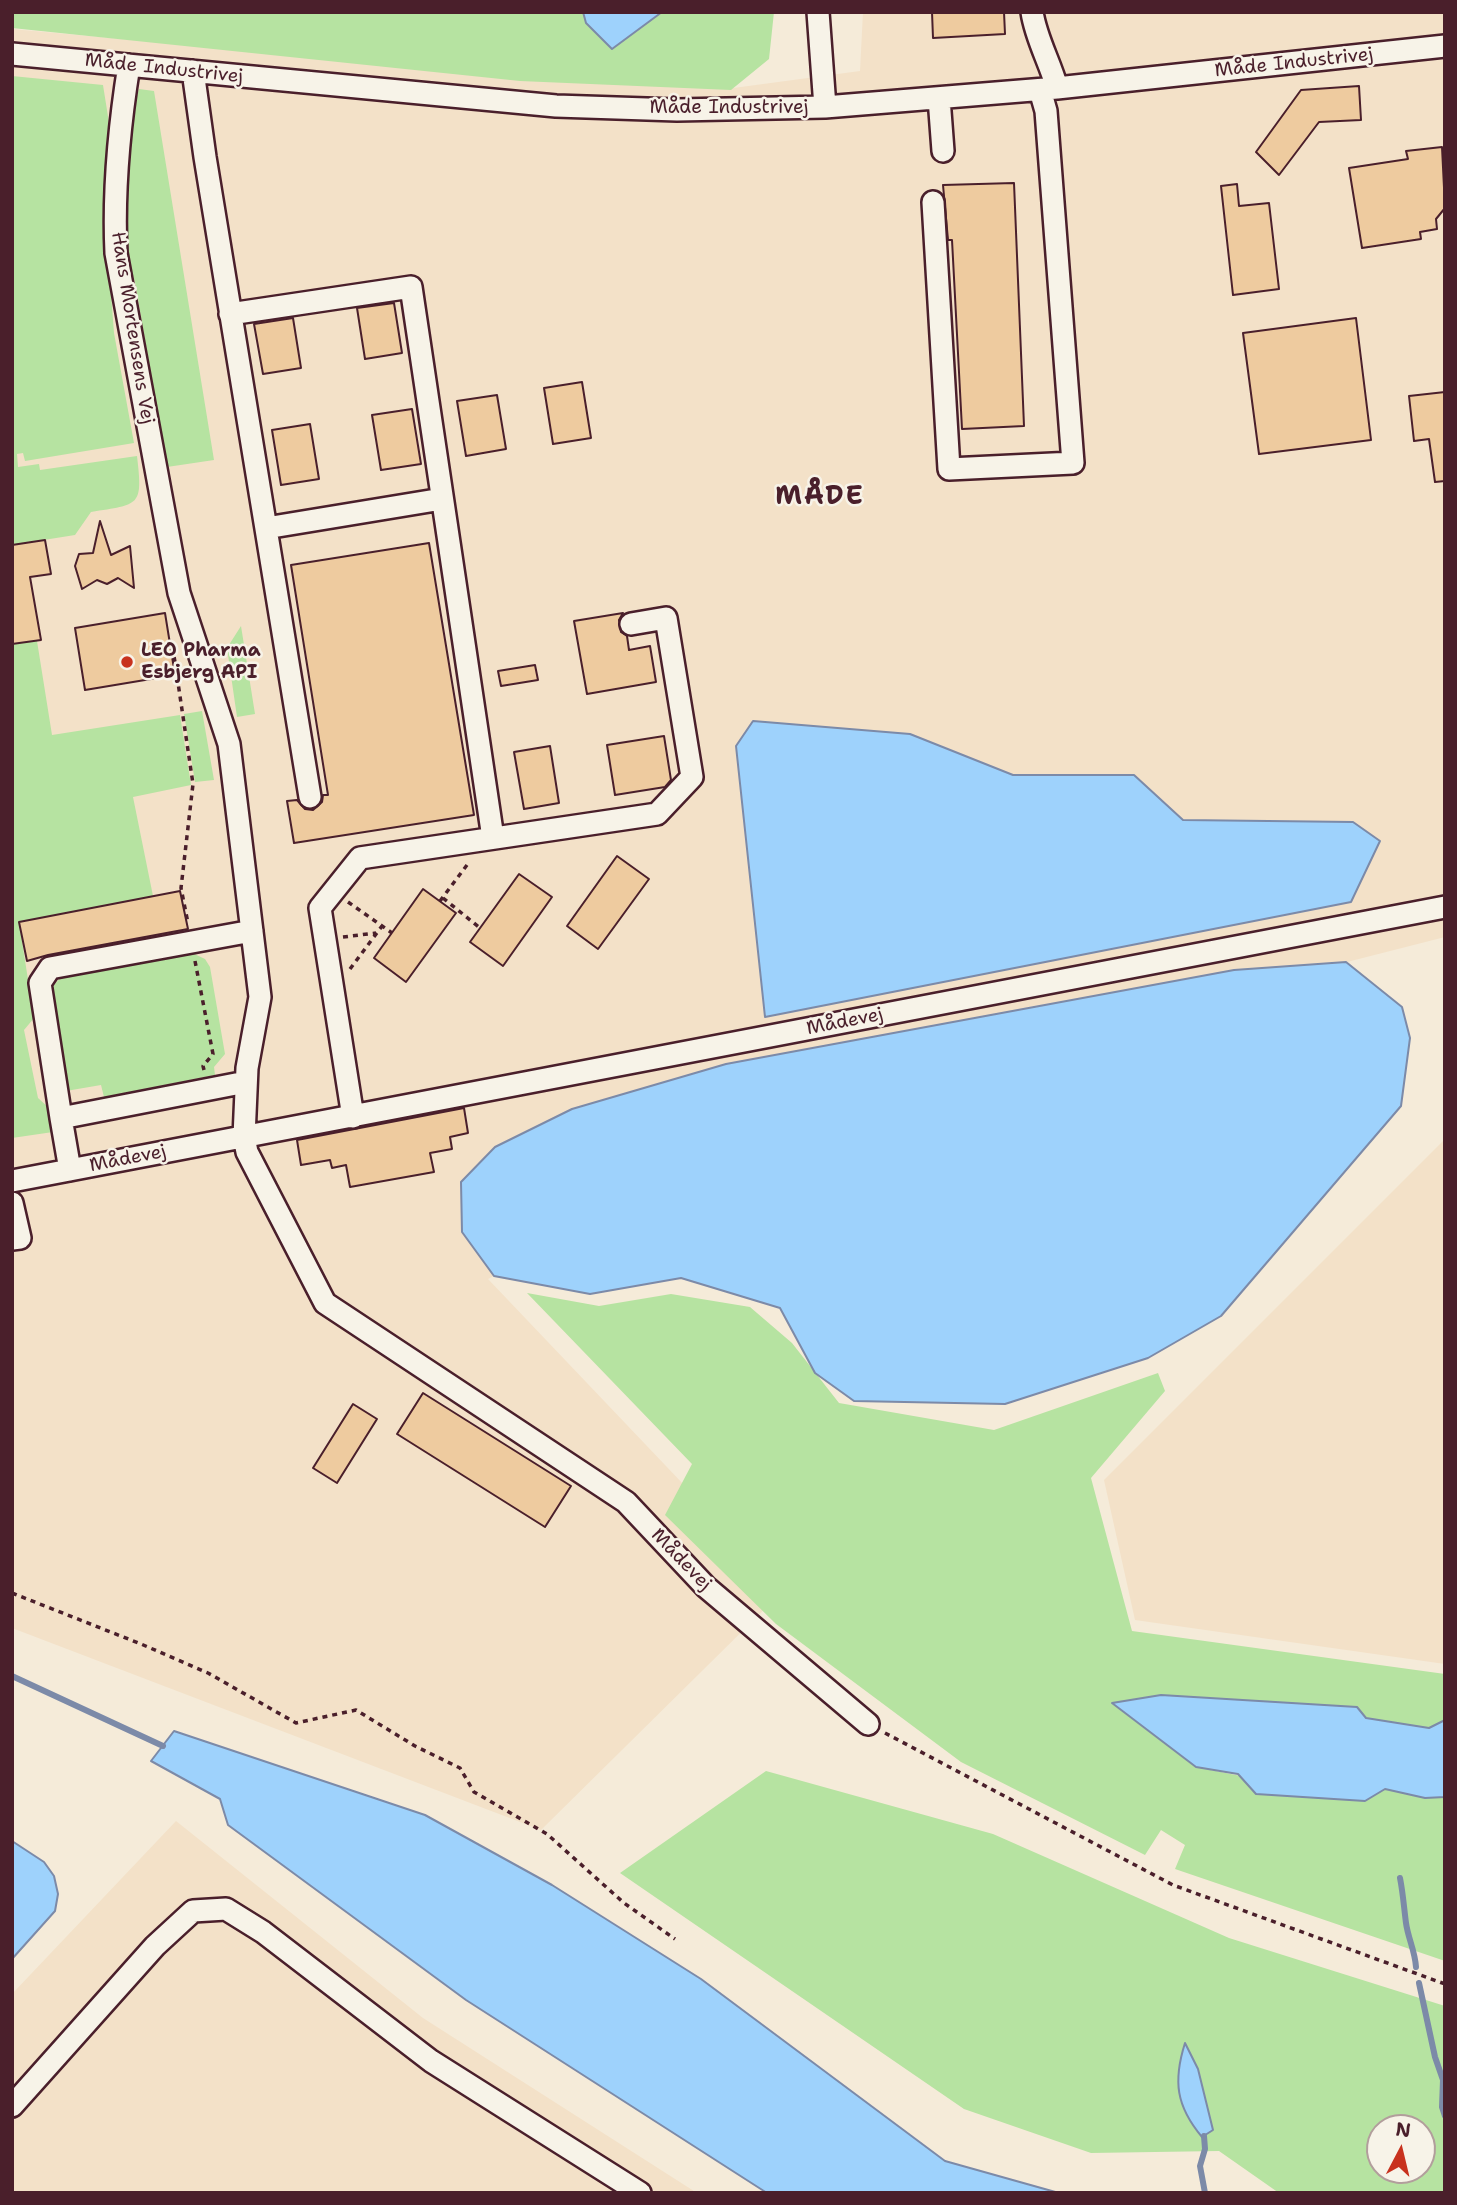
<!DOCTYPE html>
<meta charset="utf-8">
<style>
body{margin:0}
#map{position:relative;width:1457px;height:2205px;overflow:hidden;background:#f5ebd9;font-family:"Shantell Sans",sans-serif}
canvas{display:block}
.frame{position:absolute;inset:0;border:14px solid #4a1f2b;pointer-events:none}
.north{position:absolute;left:1366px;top:2114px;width:70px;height:70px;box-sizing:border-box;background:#f7f3e8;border:2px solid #b29e9c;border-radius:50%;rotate:7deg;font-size:19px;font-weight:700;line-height:28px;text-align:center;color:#4a1f2b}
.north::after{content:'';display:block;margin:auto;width:24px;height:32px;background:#c8321e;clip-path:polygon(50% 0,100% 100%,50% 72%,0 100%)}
</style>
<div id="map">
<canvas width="1457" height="2205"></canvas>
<div class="frame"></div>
<div class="north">N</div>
</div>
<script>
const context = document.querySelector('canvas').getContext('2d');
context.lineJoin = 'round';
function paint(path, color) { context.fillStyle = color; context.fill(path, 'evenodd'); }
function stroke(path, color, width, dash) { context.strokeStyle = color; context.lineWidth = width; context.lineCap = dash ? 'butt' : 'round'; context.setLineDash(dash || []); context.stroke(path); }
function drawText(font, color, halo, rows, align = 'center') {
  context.font = font + ' "Shantell Sans",sans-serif'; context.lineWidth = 5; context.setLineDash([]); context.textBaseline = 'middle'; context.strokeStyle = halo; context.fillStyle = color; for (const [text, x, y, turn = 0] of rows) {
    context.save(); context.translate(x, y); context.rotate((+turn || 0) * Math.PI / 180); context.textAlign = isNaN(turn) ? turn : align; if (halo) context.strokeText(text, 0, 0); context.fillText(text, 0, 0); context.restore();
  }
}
paint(new Path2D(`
 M 863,12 L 1445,12 L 1445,937 L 1347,962 L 1402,1007 L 1410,1038 L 1401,1106 L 1221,1316 L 1148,1358 L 1005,1404 L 854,1401 L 815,1373 L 780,1308 L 681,1278 L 590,1294 L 494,1276 L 488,1279 L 784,1590 L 541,1830 L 12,1628 L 12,29 L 574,80 L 726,89 L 860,71 Z
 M 1445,1139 L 1445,1664 L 1135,1620 L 1104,1480 Z
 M 176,1821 L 423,2018 L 697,2193 L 12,2193 L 12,1994 Z`), '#f3e1c8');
paint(new Path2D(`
 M 12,12 L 583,12 L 586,23 L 612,48 L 662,12 L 774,12 L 769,59 L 731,90 L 520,81 L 12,28 Z
 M 12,76 L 103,85 L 110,129 L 104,202 L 114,333 L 134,443 L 25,461 L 23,453 L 17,454 L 18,467 L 39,464 L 40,470 L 137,456 C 143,507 140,504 91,512 L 75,535 L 12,545 Z
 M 139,89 L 154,91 L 214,460 L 167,467 L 135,282 L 121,238 L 130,120 Z
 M 241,626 L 255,714 L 237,717 L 227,648 Z
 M 37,641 L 52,735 L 180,715 L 191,785 L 133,797 L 153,896 L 19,922 L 34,1018 L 24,1030 L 38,1098 L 49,1108 L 53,1132 L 12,1138 L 12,644 Z
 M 202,711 L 214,780 L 195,782 L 184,714 Z
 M 188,951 L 205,959 L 210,967 L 225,1054 L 214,1067 L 215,1075 L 104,1097 L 101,1085 L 66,1091 L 51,993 L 54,985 L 65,973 Z
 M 527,1293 L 599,1306 L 671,1294 L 750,1307 L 792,1343 L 839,1403 L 994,1430 L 1158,1373 L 1165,1391 L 1091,1478 L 1132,1631 L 1445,1674 L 1445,1720 L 1429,1728 L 1365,1718 L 1357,1707 L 1161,1695 L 1113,1704 L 1196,1767 L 1365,1801 L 1385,1789 L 1425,1798 L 1445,1797 L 1445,1961 L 1175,1869 L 1185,1845 L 1161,1830 L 1145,1855 L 961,1762 L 776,1624 L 665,1515 L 692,1464 Z
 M 766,1771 L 993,1834 L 1229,1938 L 1445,2006 L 1445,2193 L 1279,2193 L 1219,2151 L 1091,2153 L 964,2109 L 620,1873 ZM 1380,2128 L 1422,2128 L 1422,2170 L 1380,2170 Z`), '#b6e3a1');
const water = new Path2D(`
 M 583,12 L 662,12 L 612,49 L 586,23 Z
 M 753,721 L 910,734 L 1013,775 L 1134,775 L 1183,820 L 1353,822 L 1380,841 L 1351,902 L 765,1017 L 736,746 Z
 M 1346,962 L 1402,1007 L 1410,1038 L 1401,1106 L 1221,1316 L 1148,1358 L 1005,1404 L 854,1401 L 815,1373 L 780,1308 L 681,1278 L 590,1294 L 494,1276 L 462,1232 L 461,1182 L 495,1147 L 572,1109 L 726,1064 L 1234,970 Z
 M 1161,1695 L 1357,1707 L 1366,1718 L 1429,1728 L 1445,1720 L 1445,1797 L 1425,1798 L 1385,1789 L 1365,1801 L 1256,1794 L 1238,1774 L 1196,1767 L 1112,1703 Z
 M 174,1731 L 425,1815 L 552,1885 L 701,1979 L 945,2161 L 1059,2193 L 767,2193 L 466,2000 L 228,1825 L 220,1799 L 151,1761 Z
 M 12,1841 L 44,1862 L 54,1876 L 58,1894 L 55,1911 L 12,1959 Z
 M 1185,2043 L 1198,2069 L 1213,2130 L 1202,2137 C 1176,2106 1173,2081 1185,2043 Z`);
paint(water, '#9ed2fc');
stroke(water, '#7c8aa8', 2);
stroke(new Path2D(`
 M 12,1676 L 163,1746
 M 1400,1878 C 1403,1893 1404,1908 1406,1923 C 1408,1938 1415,1951 1416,1967
 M 1419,1983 L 1435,2057 L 1443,2080 L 1442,2107 L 1445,2116
 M 1204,2136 L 1205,2149 L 1200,2166 L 1205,2193`), '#7c8aa8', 6);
const building = new Path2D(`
 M 932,12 L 1004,12 L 1005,34 L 933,38 Z
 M 1359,86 L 1361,120 L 1319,122 L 1279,175 L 1256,152 L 1301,90 Z
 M 1442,147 L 1445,208 L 1436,219 L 1437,229 L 1420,232 L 1421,239 L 1362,248 L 1349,168 L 1408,159 L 1406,151 Z
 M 1014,183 L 1024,426 L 962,429 L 952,240 L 948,240 L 943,185 Z
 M 1237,184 L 1239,206 L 1269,203 L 1279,289 L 1233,295 L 1221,186 Z
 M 394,303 L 402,353 L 365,359 L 357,308 Z
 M 293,318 L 301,368 L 263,374 L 254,324 Z
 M 1356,318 L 1371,440 L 1259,454 L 1243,333 Z
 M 582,382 L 591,438 L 553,444 L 544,388 Z
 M 1445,392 L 1445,481 L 1435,482 L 1429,439 L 1414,441 L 1409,396 Z
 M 497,395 L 506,449 L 466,456 L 457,401 Z
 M 412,409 L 421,464 L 381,470 L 372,415 Z
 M 310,424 L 319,479 L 281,485 L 272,430 Z
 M 100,521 L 111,555 L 130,546 L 134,588 L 118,578 L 107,584 L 97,580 L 82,589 L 75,566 L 79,554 L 93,553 Z
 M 45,540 L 51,574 L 30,577 L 41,640 L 12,644 L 12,545 Z
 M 429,543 L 474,815 L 294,843 L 287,801 L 297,800 L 305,809 L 313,810 L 322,802 L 323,795 L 328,795 L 291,565 Z
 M 165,613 L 175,675 L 85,690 L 75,628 Z
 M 623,613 L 619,620 L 621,632 L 627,636 L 629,650 L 650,646 L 656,682 L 587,694 L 574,621 Z
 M 535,665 L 538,680 L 501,686 L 498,671 Z
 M 664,736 L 671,780 L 665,787 L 615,795 L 607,745 Z
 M 550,746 L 559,803 L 524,809 L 514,752 Z
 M 617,856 L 649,879 L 598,949 L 567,926 Z
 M 519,874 L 552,897 L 503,966 L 470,942 Z
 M 423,889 L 456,913 L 406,982 L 374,958 Z
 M 180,891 L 188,929 L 48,955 L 27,961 L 19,922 Z
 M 464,1108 L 468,1133 L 450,1137 L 452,1149 L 430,1153 L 434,1172 L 350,1187 L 346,1165 L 332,1168 L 330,1160 L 301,1165 L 297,1140 Z
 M 423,1393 L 571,1486 L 545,1527 L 397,1434 Z
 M 353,1404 L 377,1419 L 337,1483 L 313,1468 Z`);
paint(building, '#eecb9f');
stroke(building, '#4a1f2b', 2);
const minor = new Path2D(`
 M 818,12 L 825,107
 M 1032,12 C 1036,39 1050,62 1057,88
 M 12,54 L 556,106 L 677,110 L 825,107 L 1057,88 L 1445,46
 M 129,65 C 119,128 113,189 116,253 L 179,593 L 229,744 L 260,997 L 247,1068 L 244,1137 L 247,1152 L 325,1303 L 626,1502 L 706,1587 L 868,1724
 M 193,71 L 205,157 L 310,797
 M 939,98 L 943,151
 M 933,202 L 949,469 L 1073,463 L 1046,111 L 1040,90
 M 230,314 L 411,287 L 493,838
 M 266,528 L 442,499
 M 353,1117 L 320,908 L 360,858 L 657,814 L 692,777 L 666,618 L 631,624
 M 61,1118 L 40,983 L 50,968 L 252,931
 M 70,1170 L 61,1118 L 246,1082
 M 12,1181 L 1445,907
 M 12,1203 L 20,1238 L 12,1239
 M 12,2106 L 155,1946 L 193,1911 L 226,1909 L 263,1932 L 431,2061 L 640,2193`);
stroke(minor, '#4a1f2b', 26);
stroke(new Path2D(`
 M 171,649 L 173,649 L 193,784 L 181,888 L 188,923
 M 443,898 L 480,928
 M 440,901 L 470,861
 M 348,902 L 392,933
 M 343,937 L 376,933
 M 195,961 L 213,1054 L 203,1066 L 204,1070
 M 350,969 L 382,926
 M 12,1593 L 141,1644 L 208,1673 L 296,1723 L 356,1710 L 415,1746 L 460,1768 L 474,1792 L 547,1834 L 624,1903 L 675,1939
 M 885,1733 L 1173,1885 L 1445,1984`), '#4a1f2b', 3.5, [5, 5]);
stroke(minor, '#f7f3e8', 21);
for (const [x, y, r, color] of [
 [127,662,7,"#c8321e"]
]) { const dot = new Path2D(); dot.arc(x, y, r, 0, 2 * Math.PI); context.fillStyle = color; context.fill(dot); stroke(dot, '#f7f3e8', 2.5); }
drawText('19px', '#4a1f2b', '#f7f3e8', [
 ["Måde Industrivej",1294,63,-6],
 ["Måde Industrivej",164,69,6],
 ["Måde Industrivej",729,108],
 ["Hans Mortensens Vej",132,328,81],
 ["Mådevej",845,1022,-11],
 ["Mådevej",128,1159,-11],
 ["Mådevej",681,1560,46]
]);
drawText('bold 19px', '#4a1f2b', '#f7f3e8', [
 ["LEO Pharma",141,651],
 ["Esbjerg API",141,673]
], 'left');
context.letterSpacing = '2px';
drawText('bold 26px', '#4a1f2b', '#f7f3e8', [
 ["MÅDE",820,497]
]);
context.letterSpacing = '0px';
</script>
